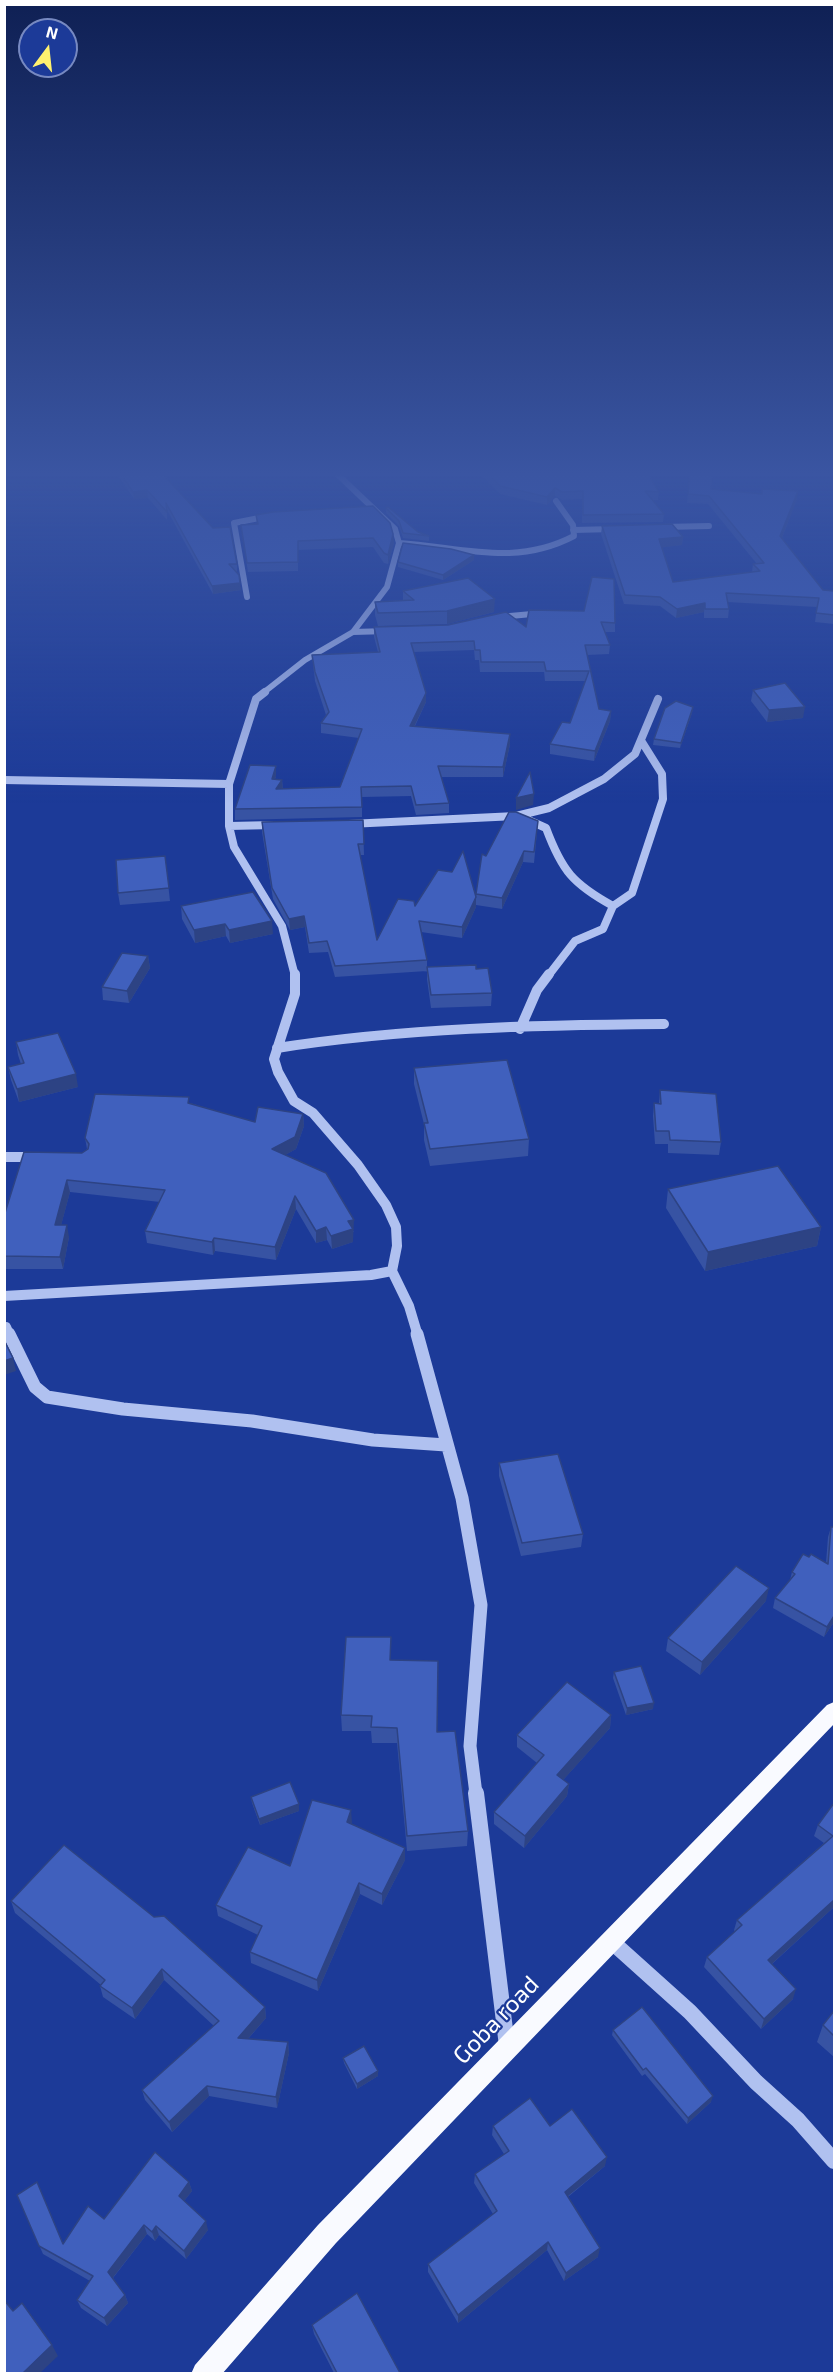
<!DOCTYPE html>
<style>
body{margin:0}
#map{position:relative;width:839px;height:2378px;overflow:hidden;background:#1c3a98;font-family:"Exo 2",sans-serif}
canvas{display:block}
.frame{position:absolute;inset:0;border:6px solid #fff;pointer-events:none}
.north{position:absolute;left:18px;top:18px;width:60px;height:60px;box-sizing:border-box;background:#1c3a98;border:2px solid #7789c1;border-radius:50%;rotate:15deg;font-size:16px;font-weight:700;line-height:24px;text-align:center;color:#fff}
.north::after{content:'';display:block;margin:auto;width:21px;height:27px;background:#fff16f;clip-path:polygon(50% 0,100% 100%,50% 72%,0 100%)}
</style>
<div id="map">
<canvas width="839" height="2378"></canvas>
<div class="frame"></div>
<div class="north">N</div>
</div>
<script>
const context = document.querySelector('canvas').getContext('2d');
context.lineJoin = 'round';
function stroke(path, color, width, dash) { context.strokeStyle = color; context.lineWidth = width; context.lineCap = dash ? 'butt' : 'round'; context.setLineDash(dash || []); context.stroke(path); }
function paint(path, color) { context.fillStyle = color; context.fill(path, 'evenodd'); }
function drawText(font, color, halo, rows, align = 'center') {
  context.font = font + ' "Exo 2",sans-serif'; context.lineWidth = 4.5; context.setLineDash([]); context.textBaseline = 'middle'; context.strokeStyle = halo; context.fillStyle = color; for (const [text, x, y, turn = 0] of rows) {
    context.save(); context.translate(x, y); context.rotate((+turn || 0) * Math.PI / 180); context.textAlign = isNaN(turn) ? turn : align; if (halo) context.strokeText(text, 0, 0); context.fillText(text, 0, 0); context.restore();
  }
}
stroke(new Path2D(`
 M 663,527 L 709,526
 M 573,530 L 614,529
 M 399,543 C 462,547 515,567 574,536 L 573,525 L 556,501
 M 247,597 L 234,523 L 269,516
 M 499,617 L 543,613
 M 353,632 L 388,631
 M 263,693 L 305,660 L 353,632 L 387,587 L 399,543 L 395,529 L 334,471`), '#b0c1f0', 6);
stroke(new Path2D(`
 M 265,692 L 256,699 L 229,784 L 229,826 L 234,847 L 282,926 L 295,976
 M 4,780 L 229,784
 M 526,819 L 546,828 C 562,871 573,884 613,906
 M 349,824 L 516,816 L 549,808 L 604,779 L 635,754 L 658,699
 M 229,826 L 274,825
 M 548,976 L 575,941 L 603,929 L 613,906 L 632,893 L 663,799 L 662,774 L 642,742`), '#b0c1f0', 8);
stroke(new Path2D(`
 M 295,974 L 295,994 L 274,1059 L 278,1072 L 294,1101 L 313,1113 L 358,1165 L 386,1205 L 396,1227 L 397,1246 L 392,1271 L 409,1306 L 418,1336
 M 520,1029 L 537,990 L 549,974
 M 277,1048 C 404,1028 535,1025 664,1024
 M 4,1157 L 37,1157
 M 4,1296 L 371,1275 L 392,1271
 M 6,1327 L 10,1336`), '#b0c1f0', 10);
stroke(new Path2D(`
 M 9,1334 L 35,1387 L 47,1397 L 123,1409 L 252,1421 L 373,1440 L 446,1445
 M 417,1334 L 462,1498 L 481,1605 L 470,1746 L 476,1794`), '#b0c1f0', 13);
stroke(new Path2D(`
 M 476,1793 L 507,2046
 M 611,1941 L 690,2012 L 756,2082 L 798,2120 L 834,2161`), '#b0c1f0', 16);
paint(new Path2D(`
 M 834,1702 L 834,1724 L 336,2243 L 222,2374 L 191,2374 L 195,2365 L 318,2225 L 827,1705 Z`), '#f9faff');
paint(new Path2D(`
 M 115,471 L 165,471 L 166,478 L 237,564 L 237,572 L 236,572 L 241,590 L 213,594 L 167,510 L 167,520 L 148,498 L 134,499 Z
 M 477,471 L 646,471 L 659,492 L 658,500 L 652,500 L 664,514 L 663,522 L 582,523 L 582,499 L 562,500 L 555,496 L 547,505 L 500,494 Z
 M 690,472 L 711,489 L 761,494 L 762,489 L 797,499 L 782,538 L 823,590 L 834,591 L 834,624 L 815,622 L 817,607 L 727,602 L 729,609 L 728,618 L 704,618 L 704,612 L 676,618 L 660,606 L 624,604 L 601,534 L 602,526 L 683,537 L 682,545 L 662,547 L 673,582 L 752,572 L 753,564 L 757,564 L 708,504 L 687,503 Z
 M 386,508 L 418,532 L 429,536 L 429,541 L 403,538 L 399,526 L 386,513 Z
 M 273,512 L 394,543 L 388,564 L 384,563 L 373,547 L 298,550 L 298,571 L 248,572 L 241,525 L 257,524 L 256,515 Z
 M 474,555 L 474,560 L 443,580 L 398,567 L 398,562 Z
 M 403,591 L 494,612 L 447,624 L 378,626 L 375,615 L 375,602 L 403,600 Z
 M 529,610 L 615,623 L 615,632 L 605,632 L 610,645 L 609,654 L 587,655 L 599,709 L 611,711 L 610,721 L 594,761 L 550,754 L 550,744 L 570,723 L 586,681 L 545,681 L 544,672 L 480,672 L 479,660 L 475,660 L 474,650 L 414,652 L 426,693 L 426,702 L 415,726 L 510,734 L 510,744 L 503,777 L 441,777 L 449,803 L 449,813 L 416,815 L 411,796 L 362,797 L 362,817 L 235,820 L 235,809 L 276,776 L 275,779 L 282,780 L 283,789 L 340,787 L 359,738 L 321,733 L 321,723 L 326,715 L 315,681 L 312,655 L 378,652 L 374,637 L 374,627 L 526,627 Z
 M 753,690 L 803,718 L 767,722 L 751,701 Z
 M 693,707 L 692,713 L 680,748 L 653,745 L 654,739 Z
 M 363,820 L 364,855 L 360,855 L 377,940 L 415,906 L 476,896 L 482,854 L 486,856 L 538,821 L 534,863 L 523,862 L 502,909 L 476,905 L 476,907 L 462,938 L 421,932 L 427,960 L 427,971 L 335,977 L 328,952 L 309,953 L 305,927 L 290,930 L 273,899 L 262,832 L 262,822 Z
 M 165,856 L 170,901 L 120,905 L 118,893 Z
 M 181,906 L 273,934 L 230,943 L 226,936 L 195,943 L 182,919 Z
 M 148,956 L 150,968 L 129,1003 L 103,1000 L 102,987 Z
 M 427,967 L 476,969 L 492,993 L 491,1006 L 431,1008 L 427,979 Z
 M 16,1042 L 78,1087 L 19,1102 L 11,1080 L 8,1067 L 21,1064 L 18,1055 Z
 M 414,1068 L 529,1139 L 528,1156 L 430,1166 L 424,1140 L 424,1124 L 414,1084 Z
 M 660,1090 L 721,1142 L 719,1155 L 668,1153 L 668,1144 L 655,1144 L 653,1116 L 654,1103 L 659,1103 Z
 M 190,1103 L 255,1122 L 303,1114 L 304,1126 L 296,1149 L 285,1155 L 354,1232 L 353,1232 L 353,1242 L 332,1249 L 327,1240 L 316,1243 L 296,1209 L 276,1260 L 215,1251 L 213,1255 L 147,1243 L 145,1231 L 160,1202 L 70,1192 L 61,1225 L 69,1237 L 63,1269 L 4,1269 L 4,1216 L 87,1149 L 85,1138 Z
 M 668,1189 L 821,1227 L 817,1246 L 705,1271 L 666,1208 Z
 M 499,1463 L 583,1534 L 581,1547 L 521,1556 L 499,1476 Z
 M 831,1527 L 834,1622 L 824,1637 L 773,1608 L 775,1598 L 790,1580 L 792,1572 L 809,1557 L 826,1563 L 828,1537 Z
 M 766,1601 L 700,1675 L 666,1651 L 668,1638 Z
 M 391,1660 L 437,1732 L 468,1831 L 467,1846 L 407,1851 L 397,1743 L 372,1743 L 371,1731 L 342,1731 L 341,1715 Z
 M 614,1672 L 653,1709 L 626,1715 L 613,1678 Z
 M 611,1715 L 610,1728 L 563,1780 L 569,1784 L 567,1796 L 524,1848 L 494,1824 L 494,1812 L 537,1763 L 517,1747 L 517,1735 Z
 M 251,1797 L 299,1804 L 299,1811 L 260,1825 L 252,1803 Z
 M 834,1803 L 834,1907 L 772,1964 L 793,1999 L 761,2029 L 704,1967 L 707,1957 L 735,1932 L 734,1930 L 737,1920 L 824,1843 L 814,1836 L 818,1825 Z
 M 352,1822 L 351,1824 L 405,1848 L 405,1860 L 382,1905 L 360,1894 L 318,1991 L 251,1963 L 250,1952 L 258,1935 L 218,1916 L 216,1905 L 290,1866 Z
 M 11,1901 L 265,2007 L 266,2018 L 248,2039 L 288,2042 L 289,2053 L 277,2108 L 209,2096 L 172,2132 L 145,2100 L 142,2090 L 214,2026 L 164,1980 L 135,2019 L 103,1997 L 100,1986 L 101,1985 L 15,1913 Z
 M 834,2011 L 834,2057 L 817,2042 L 823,2025 Z
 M 613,2030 L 711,2102 L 687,2124 L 645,2074 L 642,2076 L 612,2035 Z
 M 343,2058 L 378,2076 L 357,2089 L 344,2063 Z
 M 493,2126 L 550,2126 L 605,2166 L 568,2197 L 598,2257 L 564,2281 L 547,2250 L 458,2323 L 428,2272 L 428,2264 L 493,2214 L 474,2183 L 475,2174 L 504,2154 L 492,2135 Z
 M 189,2182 L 192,2191 L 184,2201 L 208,2230 L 186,2259 L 159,2235 L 155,2241 L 147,2234 L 113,2278 L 125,2295 L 128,2303 L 107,2326 L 81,2308 L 77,2300 L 90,2281 L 43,2254 L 17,2195 L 63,2244 L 104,2219 Z
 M 312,2325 L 400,2373 L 334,2373 L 314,2334 Z`), '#3753a3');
paint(new Path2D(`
 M 555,488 L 555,496 L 547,505 L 547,497 Z
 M 147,490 L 148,498 L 134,499 L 133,492 Z
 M 798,491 L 797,499 L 779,545 L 780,536 Z
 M 393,534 L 394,543 L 388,564 L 388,555 Z
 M 683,537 L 682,545 L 658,548 L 659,539 Z
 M 474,555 L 474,560 L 443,580 L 443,575 Z
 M 240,583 L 241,590 L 213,594 L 212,586 Z
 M 495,599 L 494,612 L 447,624 L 447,611 Z
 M 705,603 L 704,612 L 676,618 L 677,609 Z
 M 426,693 L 426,702 L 410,735 L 410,726 Z
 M 693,707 L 692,713 L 680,748 L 681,743 Z
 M 805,707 L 803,718 L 767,722 L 769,710 Z
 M 611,711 L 610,721 L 594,761 L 595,751 Z
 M 510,734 L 510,744 L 503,777 L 503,767 Z
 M 276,766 L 276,776 L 272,789 L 272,779 Z
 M 282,780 L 283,790 L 276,789 Z
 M 534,794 L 533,805 L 516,810 L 516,798 Z
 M 524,851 L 523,862 L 502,909 L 502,898 Z
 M 476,897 L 476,907 L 462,938 L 462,927 Z
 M 304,916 L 305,927 L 290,930 L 289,919 Z
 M 272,921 L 273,934 L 230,943 L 229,930 Z
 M 225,924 L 226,936 L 195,943 L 194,930 Z
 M 148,956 L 150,968 L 129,1003 L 127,991 Z
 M 76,1074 L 78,1087 L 19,1102 L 17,1089 Z
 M 303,1114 L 304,1126 L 296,1149 L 273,1162 L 272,1149 Z
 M 67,1180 L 70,1192 L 58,1237 L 55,1225 Z
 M 295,1196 L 296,1209 L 276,1260 L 275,1247 Z
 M 354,1220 L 353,1242 L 332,1249 L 331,1236 L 348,1221 Z
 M 67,1225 L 69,1237 L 63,1269 L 60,1257 Z
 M 326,1227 L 327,1240 L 316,1243 L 316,1231 Z
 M 821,1227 L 817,1246 L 705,1271 L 708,1252 Z
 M 214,1238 L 215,1251 L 213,1255 L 212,1242 Z
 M 13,1358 L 16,1371 L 4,1375 L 4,1361 Z
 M 769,1588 L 766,1601 L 700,1675 L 702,1662 Z
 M 834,1616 L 834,1622 L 824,1637 L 827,1627 Z
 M 654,1703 L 653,1709 L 626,1715 L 627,1708 Z
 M 611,1715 L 610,1728 L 556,1788 L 557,1775 Z
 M 569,1784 L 567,1796 L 524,1848 L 525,1836 Z
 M 299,1804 L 299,1811 L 260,1825 L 259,1819 Z
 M 351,1810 L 352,1822 L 348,1834 L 347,1822 Z
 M 405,1848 L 405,1860 L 382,1905 L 382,1894 Z
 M 359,1883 L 360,1894 L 318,1991 L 317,1980 Z
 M 834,1900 L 834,1907 L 765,1970 L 768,1960 Z
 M 162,1969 L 164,1980 L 135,2019 L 132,2008 Z
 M 796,1989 L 793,1999 L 761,2029 L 764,2019 Z
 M 265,2007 L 266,2018 L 239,2049 L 238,2038 Z
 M 288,2042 L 289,2053 L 277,2108 L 276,2097 Z
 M 378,2071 L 378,2076 L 357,2089 L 357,2084 Z
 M 207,2086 L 209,2096 L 172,2132 L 169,2122 Z
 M 713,2096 L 711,2102 L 687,2124 L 688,2118 Z
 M 607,2157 L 605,2166 L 563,2200 L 565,2192 Z
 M 189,2182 L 192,2191 L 181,2205 L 179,2196 Z
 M 206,2221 L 208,2230 L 186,2259 L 184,2251 Z
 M 144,2225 L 147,2234 L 111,2280 L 108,2272 Z
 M 156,2226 L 159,2235 L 155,2241 L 152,2232 Z
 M 548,2242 L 547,2250 L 458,2323 L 458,2315 Z
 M 600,2248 L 598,2257 L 564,2281 L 566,2273 Z
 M 125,2295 L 128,2303 L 107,2326 L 104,2318 Z
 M 52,2345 L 58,2356 L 40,2373 L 23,2373 Z`), '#2d4384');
const building = new Path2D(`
 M 119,471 L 165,471 L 165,477 L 213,528 L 230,527 L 237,564 L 229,564 L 239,575 L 240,583 L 212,586 L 166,503 L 167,512 L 147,490 L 133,492 Z
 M 486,471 L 646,471 L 659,492 L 645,491 L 664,514 L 583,515 L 583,491 L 562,492 L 555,488 L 547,497 L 500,486 Z
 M 690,472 L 712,473 L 711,489 L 762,494 L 762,489 L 798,491 L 780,536 L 823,590 L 834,591 L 834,615 L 816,613 L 819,598 L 726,593 L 729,609 L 705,609 L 705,603 L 677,609 L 660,597 L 625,595 L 602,526 L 672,524 L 683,537 L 659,539 L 673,582 L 760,571 L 753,564 L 764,563 L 709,496 L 688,494 Z
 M 373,506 L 390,523 L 393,534 L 388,555 L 384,553 L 373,538 L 298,541 L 298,562 L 247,563 L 241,525 L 258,524 L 256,515 L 273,512 Z
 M 388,507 L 418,532 L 429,536 L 403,533 L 399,521 L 386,508 Z
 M 403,543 L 451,549 L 474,555 L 443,575 L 398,562 Z
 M 592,577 L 614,579 L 615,623 L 601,622 L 610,645 L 585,645 L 599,709 L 611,711 L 595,751 L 550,744 L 562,722 L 570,723 L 589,671 L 546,671 L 544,662 L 481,662 L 480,650 L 475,650 L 474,641 L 411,643 L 426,693 L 410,726 L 510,734 L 503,767 L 438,766 L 449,803 L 416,805 L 411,786 L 361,787 L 362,807 L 235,809 L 250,765 L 276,766 L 272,779 L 282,780 L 276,789 L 340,787 L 362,729 L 321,723 L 329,712 L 315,672 L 312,655 L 380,652 L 374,627 L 448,625 L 506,612 L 526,627 L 529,610 L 584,611 Z
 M 468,578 L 495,599 L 447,611 L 378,613 L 375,602 L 414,600 L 403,591 Z
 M 785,683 L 805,707 L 769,710 L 753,690 Z
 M 676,701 L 693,707 L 681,743 L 654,739 L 665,708 Z
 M 530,772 L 534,794 L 516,798 Z
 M 509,812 L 516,812 L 538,821 L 534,852 L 524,851 L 502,898 L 476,894 L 482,854 L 486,856 Z
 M 363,820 L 364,844 L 358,844 L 377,940 L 398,899 L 414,901 L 415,906 L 438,870 L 452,872 L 463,851 L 476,897 L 462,927 L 419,921 L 427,960 L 335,966 L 327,941 L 309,943 L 304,916 L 289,919 L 272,888 L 262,822 Z
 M 165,856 L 169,888 L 118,893 L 116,860 Z
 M 253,892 L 272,921 L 229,930 L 225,924 L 194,930 L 181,906 Z
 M 122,953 L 148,956 L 127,991 L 102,987 Z
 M 476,965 L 476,969 L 488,968 L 492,993 L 431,995 L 427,967 Z
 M 58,1033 L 76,1074 L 17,1089 L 8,1067 L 24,1063 L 16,1042 Z
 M 507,1060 L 529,1139 L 430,1149 L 424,1123 L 428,1123 L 414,1068 Z
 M 660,1090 L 716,1094 L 721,1142 L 670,1140 L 669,1131 L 656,1131 L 654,1103 L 661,1104 Z
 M 95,1094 L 189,1097 L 188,1103 L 255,1122 L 258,1107 L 303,1114 L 295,1137 L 272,1149 L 326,1173 L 354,1220 L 348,1221 L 353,1229 L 331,1236 L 326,1227 L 316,1231 L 295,1196 L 275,1247 L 214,1238 L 212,1242 L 145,1231 L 165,1190 L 67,1180 L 55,1225 L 67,1225 L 60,1257 L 4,1256 L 4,1216 L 24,1152 L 82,1153 L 88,1149 L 89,1144 L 85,1138 Z
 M 778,1166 L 821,1227 L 708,1252 L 668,1189 Z
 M 4,1340 L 13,1358 L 4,1361 Z
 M 558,1454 L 583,1534 L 522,1543 L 499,1463 Z
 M 831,1527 L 834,1527 L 834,1616 L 827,1627 L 775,1598 L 795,1574 L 792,1572 L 803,1554 L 809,1557 L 811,1554 L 828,1564 Z
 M 736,1566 L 769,1588 L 702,1662 L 668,1638 Z
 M 346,1637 L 391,1637 L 390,1660 L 438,1661 L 437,1732 L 455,1731 L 468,1831 L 407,1836 L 397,1728 L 371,1727 L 372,1716 L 341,1715 Z
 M 641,1666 L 654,1703 L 627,1708 L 614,1672 Z
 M 567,1682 L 611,1715 L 557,1775 L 569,1784 L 525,1836 L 494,1812 L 544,1755 L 517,1735 Z
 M 290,1782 L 299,1804 L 259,1819 L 251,1797 Z
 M 312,1800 L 351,1810 L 347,1822 L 405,1848 L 382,1894 L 359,1883 L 317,1980 L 250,1952 L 262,1926 L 216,1905 L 248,1847 L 290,1866 Z
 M 834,1803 L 834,1900 L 768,1960 L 796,1989 L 764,2019 L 707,1957 L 742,1925 L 737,1920 L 833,1836 L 818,1825 Z
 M 64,1845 L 154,1917 L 164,1916 L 265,2007 L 238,2038 L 288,2042 L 276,2097 L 207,2086 L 169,2122 L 142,2090 L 219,2021 L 162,1969 L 132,2008 L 100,1986 L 105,1980 L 11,1901 Z
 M 642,2007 L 713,2096 L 688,2118 L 646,2068 L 643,2070 L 613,2030 Z
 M 834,2011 L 834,2036 L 823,2025 Z
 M 364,2046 L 378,2071 L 357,2084 L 343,2058 Z
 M 530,2098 L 550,2126 L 572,2109 L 607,2157 L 565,2192 L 600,2248 L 566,2273 L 548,2242 L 458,2315 L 428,2264 L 497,2211 L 475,2174 L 509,2151 L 493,2126 Z
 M 155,2152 L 189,2182 L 179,2196 L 206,2221 L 184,2251 L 156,2226 L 152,2232 L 144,2225 L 108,2272 L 125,2295 L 104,2318 L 77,2300 L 93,2276 L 39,2246 L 17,2195 L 37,2182 L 63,2244 L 88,2206 L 104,2219 Z
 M 357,2293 L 400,2373 L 337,2373 L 312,2325 Z
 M 4,2300 L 13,2311 L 22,2303 L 52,2345 L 23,2373 L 4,2373 Z`);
paint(building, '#4060bd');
stroke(building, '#2d4384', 1.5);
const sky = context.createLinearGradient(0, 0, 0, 804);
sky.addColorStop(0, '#0f2054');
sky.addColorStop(0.59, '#3a55a2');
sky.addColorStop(1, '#3a55a200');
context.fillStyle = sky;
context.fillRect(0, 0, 839, 804);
drawText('24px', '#fff', '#1c3a98', [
 ["Goba road",496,2020,-46]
]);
</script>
